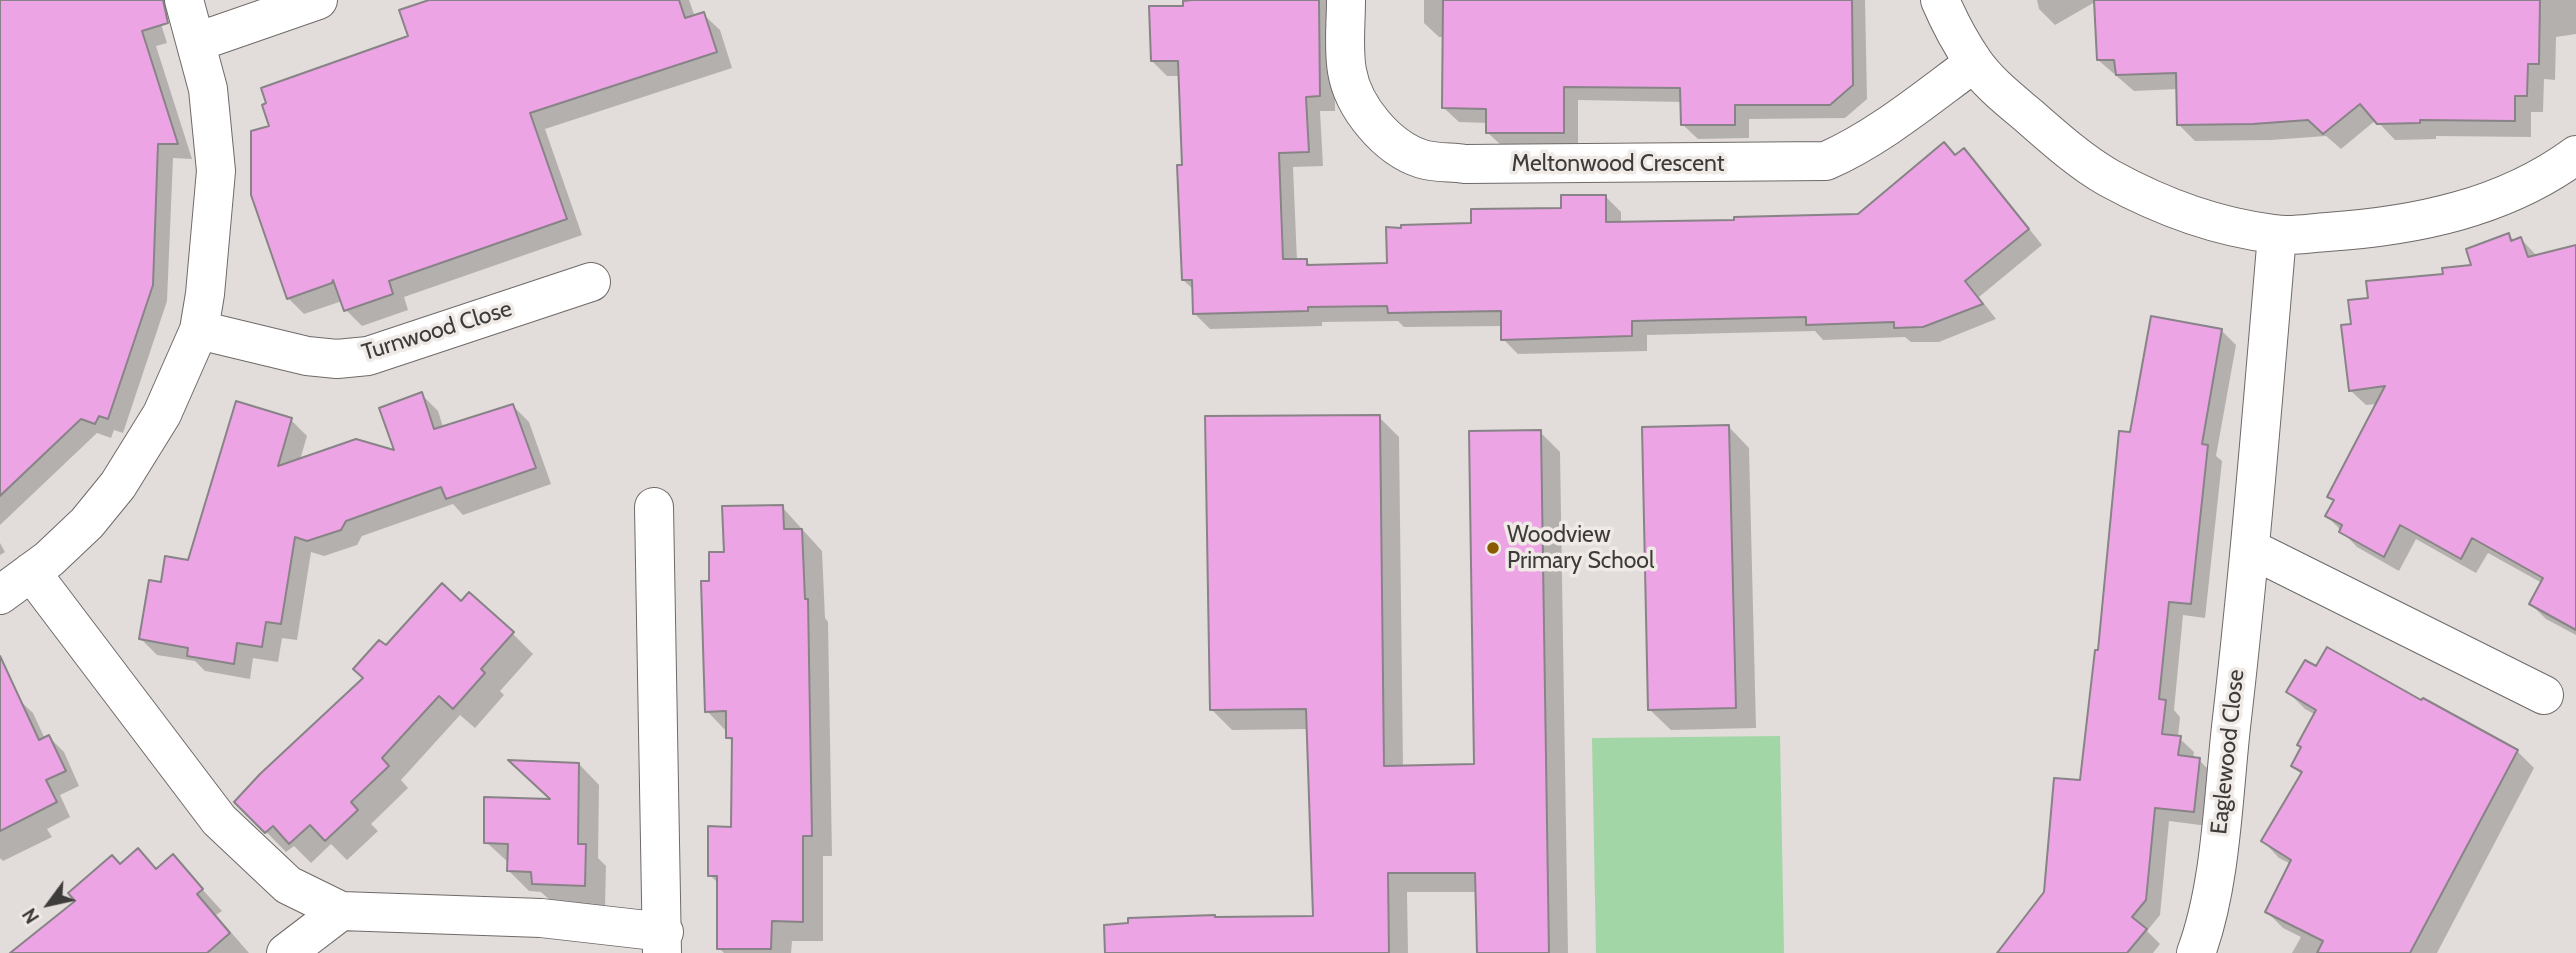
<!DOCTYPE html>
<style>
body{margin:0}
#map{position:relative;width:2576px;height:953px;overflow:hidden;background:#e2ddda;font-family:Cabin,sans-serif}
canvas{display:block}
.north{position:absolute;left:14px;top:869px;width:70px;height:70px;-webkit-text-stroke:5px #f0eae7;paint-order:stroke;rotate:237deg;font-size:19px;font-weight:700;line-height:28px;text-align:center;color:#3e3c3b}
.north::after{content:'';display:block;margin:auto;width:24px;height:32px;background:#3e3c3b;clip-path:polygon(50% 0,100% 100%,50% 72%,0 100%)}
</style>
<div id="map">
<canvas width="2576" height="953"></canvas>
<div class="north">N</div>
</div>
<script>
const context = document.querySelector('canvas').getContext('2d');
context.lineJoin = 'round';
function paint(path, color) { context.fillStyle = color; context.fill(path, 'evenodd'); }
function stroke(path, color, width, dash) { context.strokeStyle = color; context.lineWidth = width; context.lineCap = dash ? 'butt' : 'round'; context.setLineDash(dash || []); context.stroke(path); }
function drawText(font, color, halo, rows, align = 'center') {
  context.font = font + ' Cabin,sans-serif'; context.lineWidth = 7; context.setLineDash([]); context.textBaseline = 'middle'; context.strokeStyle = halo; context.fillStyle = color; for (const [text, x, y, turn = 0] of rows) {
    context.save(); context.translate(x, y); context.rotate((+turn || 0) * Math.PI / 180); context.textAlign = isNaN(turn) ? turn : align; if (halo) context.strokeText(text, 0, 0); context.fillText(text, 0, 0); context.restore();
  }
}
paint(new Path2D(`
 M 1780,736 L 1784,953 L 1596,953 L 1592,738 Z`), '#a2d6a6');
paint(new Path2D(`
 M 0,0 L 148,0 L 156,8 L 167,43 L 156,46 L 192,159 L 173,158 L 167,301 L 123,433 L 114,430 L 111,438 L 97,433 L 0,525 Z
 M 428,0 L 689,0 L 695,17 L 703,14 L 720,30 L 732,68 L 545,129 L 582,235 L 404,297 L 408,310 L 362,326 L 346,310 L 342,301 L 304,314 L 288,298 L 271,127 L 410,37 Z
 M 1183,0 L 1334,0 L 1335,111 L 1320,111 L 1323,166 L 1293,167 L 1297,261 L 1306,261 L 1312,266 L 1388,265 L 1473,225 L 1563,209 L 1606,197 L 1621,212 L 1621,223 L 1736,222 L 1858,215 L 1963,150 L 1978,165 L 2042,245 L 1979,297 L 1996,319 L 1939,342 L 1911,342 L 1905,337 L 1823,340 L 1815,331 L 1647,335 L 1647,351 L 1518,354 L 1503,339 L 1503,326 L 1404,327 L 1398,321 L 1322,322 L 1322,326 L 1210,329 L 1195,314 L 1194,290 L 1183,280 L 1184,166 L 1180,76 L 1167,76 L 1152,61 L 1183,8 Z
 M 1424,0 L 1865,0 L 1867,99 L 1845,118 L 1749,119 L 1749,138 L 1698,139 L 1683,125 L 1682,102 L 1578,100 L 1578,146 L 1502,146 L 1487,132 L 1487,123 L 1459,122 L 1444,108 L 1445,37 L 1439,37 L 1424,23 Z
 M 2037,0 L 2576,0 L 2576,34 L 2556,37 L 2555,80 L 2544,79 L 2543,112 L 2531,112 L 2531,137 L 2436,136 L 2436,139 L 2395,140 L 2376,120 L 2341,149 L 2326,136 L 2271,140 L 2195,141 L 2178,124 L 2178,89 L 2134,91 L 2098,60 L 2095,2 L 2055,25 L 2039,9 Z
 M 2509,235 L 2515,241 L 2521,239 L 2536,255 L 2576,246 L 2576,635 L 2546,619 L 2531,604 L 2542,583 L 2488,553 L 2476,573 L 2416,539 L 2399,571 L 2357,547 L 2327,516 L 2335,501 L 2330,496 L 2377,404 L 2366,405 L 2350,390 L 2353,326 L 2370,299 L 2473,266 Z
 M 2221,330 L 2236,345 L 2216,456 L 2222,461 L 2205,618 L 2183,615 L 2174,710 L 2180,717 L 2178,737 L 2194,752 L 2193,759 L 2199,760 L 2214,775 L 2208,826 L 2169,821 L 2160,915 L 2147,931 L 2160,944 L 2153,953 L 1997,953 L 2046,893 L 2082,782 L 2131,434 Z
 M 421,394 L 438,411 L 443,427 L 513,406 L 529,422 L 551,484 L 463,515 L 453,504 L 362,536 L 357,545 L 324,556 L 311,552 L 297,640 L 282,638 L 278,662 L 253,658 L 250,679 L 205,671 L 195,661 L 157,655 L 141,639 L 162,584 L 189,562 L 291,420 L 307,436 L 300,460 L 396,453 Z
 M 1379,417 L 1399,437 L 1403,767 L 1476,765 L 1540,432 L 1560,452 L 1568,953 L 1478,953 L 1478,892 L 1407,892 L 1408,953 L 1163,953 L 1216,919 L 1315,918 L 1309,729 L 1232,730 L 1212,710 Z
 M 1729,427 L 1749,448 L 1756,728 L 1671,730 L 1650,710 Z
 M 782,507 L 822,551 L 825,618 L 828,622 L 832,856 L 823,856 L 823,941 L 792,941 L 791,953 L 724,953 L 719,948 L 719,884 L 710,875 L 733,829 L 734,743 L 728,737 L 728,733 L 707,711 L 711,583 L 725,553 Z
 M 0,543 L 5,552 L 0,555 Z
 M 461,603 L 513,634 L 533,654 L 500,691 L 504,695 L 475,728 L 460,715 L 401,780 L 408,788 L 371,824 L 378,831 L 347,860 L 331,844 L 311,863 L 294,846 L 286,852 L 237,802 L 365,679 L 386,648 Z
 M 2288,692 L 2422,703 L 2517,751 L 2534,768 L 2437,953 L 2292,953 L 2301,937 L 2283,928 L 2267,912 L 2291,864 L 2279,858 L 2263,841 L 2302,775 L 2293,766 L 2316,715 L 2305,709 Z
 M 18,699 L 33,713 L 45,739 L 49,737 L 64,752 L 79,786 L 60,795 L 70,817 L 47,829 L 52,837 L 3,861 L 0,858 L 0,708 Z
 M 579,764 L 599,785 L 598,858 L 606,866 L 605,906 L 554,904 L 541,892 L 529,891 L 509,871 L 509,863 L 486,842 L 553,801 Z
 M 138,850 L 158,870 L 173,857 L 222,911 L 216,915 L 249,953 L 13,953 Z`), '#0003');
const building = new Path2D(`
 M 0,0 L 163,0 L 168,23 L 142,31 L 178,144 L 158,144 L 153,285 L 108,419 L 99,416 L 95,424 L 81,419 L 0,496 Z
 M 429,0 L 679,0 L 685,18 L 704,12 L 717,52 L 530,113 L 567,219 L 389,281 L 393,294 L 344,311 L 333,280 L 332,283 L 287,299 L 251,195 L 251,131 L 269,126 L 262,105 L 266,103 L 261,88 L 408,36 L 399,10 Z
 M 1192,0 L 1319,0 L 1320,96 L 1306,97 L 1309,152 L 1279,153 L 1283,259 L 1307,259 L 1307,265 L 1387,263 L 1386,227 L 1401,228 L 1401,225 L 1471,223 L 1471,209 L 1561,208 L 1561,195 L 1606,195 L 1606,222 L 1734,220 L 1734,217 L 1858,214 L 1944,142 L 1955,155 L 1964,148 L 2029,229 L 1965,281 L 1983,304 L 1923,327 L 1894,328 L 1894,322 L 1806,325 L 1806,317 L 1632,321 L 1632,336 L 1501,340 L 1501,311 L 1388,313 L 1387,306 L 1308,307 L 1308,311 L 1193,314 L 1192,280 L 1182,280 L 1177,165 L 1182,165 L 1178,61 L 1151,61 L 1149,6 L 1183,6 L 1183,1 Z
 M 1443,0 L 1852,0 L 1853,85 L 1830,105 L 1735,105 L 1735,125 L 1681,125 L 1680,88 L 1564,87 L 1564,133 L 1486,133 L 1486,109 L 1442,108 Z
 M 2094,0 L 2540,0 L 2539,64 L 2528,64 L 2527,96 L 2515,96 L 2515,121 L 2420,120 L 2420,123 L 2377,124 L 2360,104 L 2323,134 L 2308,120 L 2253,124 L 2177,125 L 2176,73 L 2116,75 L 2114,60 L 2097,60 Z
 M 2509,233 L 2511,241 L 2521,237 L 2528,257 L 2576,245 L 2576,630 L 2529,604 L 2543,578 L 2472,538 L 2461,559 L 2400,525 L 2384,557 L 2339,532 L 2342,525 L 2325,516 L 2334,500 L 2327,497 L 2385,386 L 2349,391 L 2341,325 L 2351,324 L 2348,300 L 2368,298 L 2366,281 L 2443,274 L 2442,268 L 2471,265 L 2466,249 Z
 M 2151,316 L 2222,329 L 2202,444 L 2208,445 L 2191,604 L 2169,602 L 2159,699 L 2166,700 L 2162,734 L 2181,736 L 2178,755 L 2200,758 L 2194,812 L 2155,808 L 2146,900 L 2132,917 L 2147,929 L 2127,953 L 1997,953 L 2044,892 L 2054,778 L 2080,780 L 2095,650 L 2098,650 L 2119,431 L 2130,432 Z
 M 422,392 L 434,429 L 513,404 L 536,468 L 446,499 L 441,487 L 346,521 L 341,530 L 307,541 L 295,537 L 281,624 L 266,622 L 262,647 L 237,643 L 234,664 L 187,656 L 188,648 L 139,639 L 149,580 L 161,582 L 165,556 L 188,560 L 236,401 L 292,418 L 278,466 L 356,439 L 394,450 L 379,408 Z
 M 1380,415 L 1384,766 L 1474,764 L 1469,431 L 1541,430 L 1549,953 L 1477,953 L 1475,873 L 1388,873 L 1389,953 L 1105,953 L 1104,925 L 1128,923 L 1128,918 L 1215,915 L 1215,917 L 1313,916 L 1306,709 L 1210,710 L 1205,416 Z
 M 1729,425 L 1736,708 L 1648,710 L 1642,427 Z
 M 783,505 L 784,529 L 802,529 L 805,599 L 808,599 L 812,836 L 803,836 L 803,922 L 772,921 L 771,949 L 717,949 L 717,876 L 708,876 L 708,826 L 731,827 L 732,738 L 726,738 L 726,711 L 705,712 L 701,581 L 709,581 L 709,552 L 724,552 L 722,506 Z
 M 442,583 L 461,601 L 469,592 L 514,632 L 481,669 L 485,673 L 453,709 L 439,696 L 382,758 L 389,766 L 351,802 L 358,810 L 325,841 L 310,825 L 289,844 L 273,826 L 265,833 L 234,802 L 260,774 L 363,678 L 353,669 L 379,640 L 386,645 Z
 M 2327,647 L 2421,700 L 2423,698 L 2518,750 L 2410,953 L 2317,953 L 2323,941 L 2265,912 L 2291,860 L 2261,841 L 2302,772 L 2291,766 L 2301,747 L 2297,745 L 2316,710 L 2286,692 L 2305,660 L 2316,666 Z
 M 0,656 L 39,740 L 49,735 L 66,771 L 46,780 L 57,802 L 0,831 Z
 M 508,760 L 579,763 L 578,844 L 586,844 L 585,886 L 532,884 L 531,872 L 507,871 L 508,844 L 484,843 L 484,797 L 550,799 Z
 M 138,848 L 156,869 L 173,854 L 203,889 L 197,894 L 230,933 L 207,953 L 10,953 L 75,901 L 68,893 L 112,855 L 120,864 Z`);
paint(building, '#eda4e4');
stroke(building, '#878387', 2);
const street = new Path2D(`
 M 1346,0 C 1346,23 1343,49 1347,71 C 1353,107 1387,148 1422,159 C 1435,163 1452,162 1465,164 L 1826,161 C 1880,137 1926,98 1974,63
 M 1940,0 C 1949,21 1960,42 1973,61 C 1987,82 2010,100 2029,116 C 2054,138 2081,162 2109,178 C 2160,206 2216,227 2274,234 C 2290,237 2310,233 2327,232 C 2415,226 2504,208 2576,155
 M 197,42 L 318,0
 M 199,330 L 307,356 L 337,359 L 368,356 L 591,282
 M 654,507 L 662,953
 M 2251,549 L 2544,695
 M 31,572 L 219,820 L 288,885 L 341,911 L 541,918 L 664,932
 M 0,595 L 49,559 L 87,523 L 118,485 L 162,414 L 199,330 L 205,294 L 216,171 L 208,89 L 184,0
 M 286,953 L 341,911
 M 2196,953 C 2221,886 2223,799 2231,727 C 2250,563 2263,399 2277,235`);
stroke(street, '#6f6a68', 40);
stroke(street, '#fff', 38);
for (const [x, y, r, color] of [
 [1493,548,7,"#895a00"]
]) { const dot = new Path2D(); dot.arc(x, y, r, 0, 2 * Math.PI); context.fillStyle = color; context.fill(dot); stroke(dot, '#f0eae7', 2.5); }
drawText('23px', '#3e3c3b', '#f0eae7', [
 ["Meltonwood Crescent",1618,164],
 ["Turnwood Close",437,331,-17],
 ["Eaglewood Close",2228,752,-84]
]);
drawText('23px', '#3e3c3b', '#f0eae7', [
 ["Woodview",1507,535],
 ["Primary School",1507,561]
], 'left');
</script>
